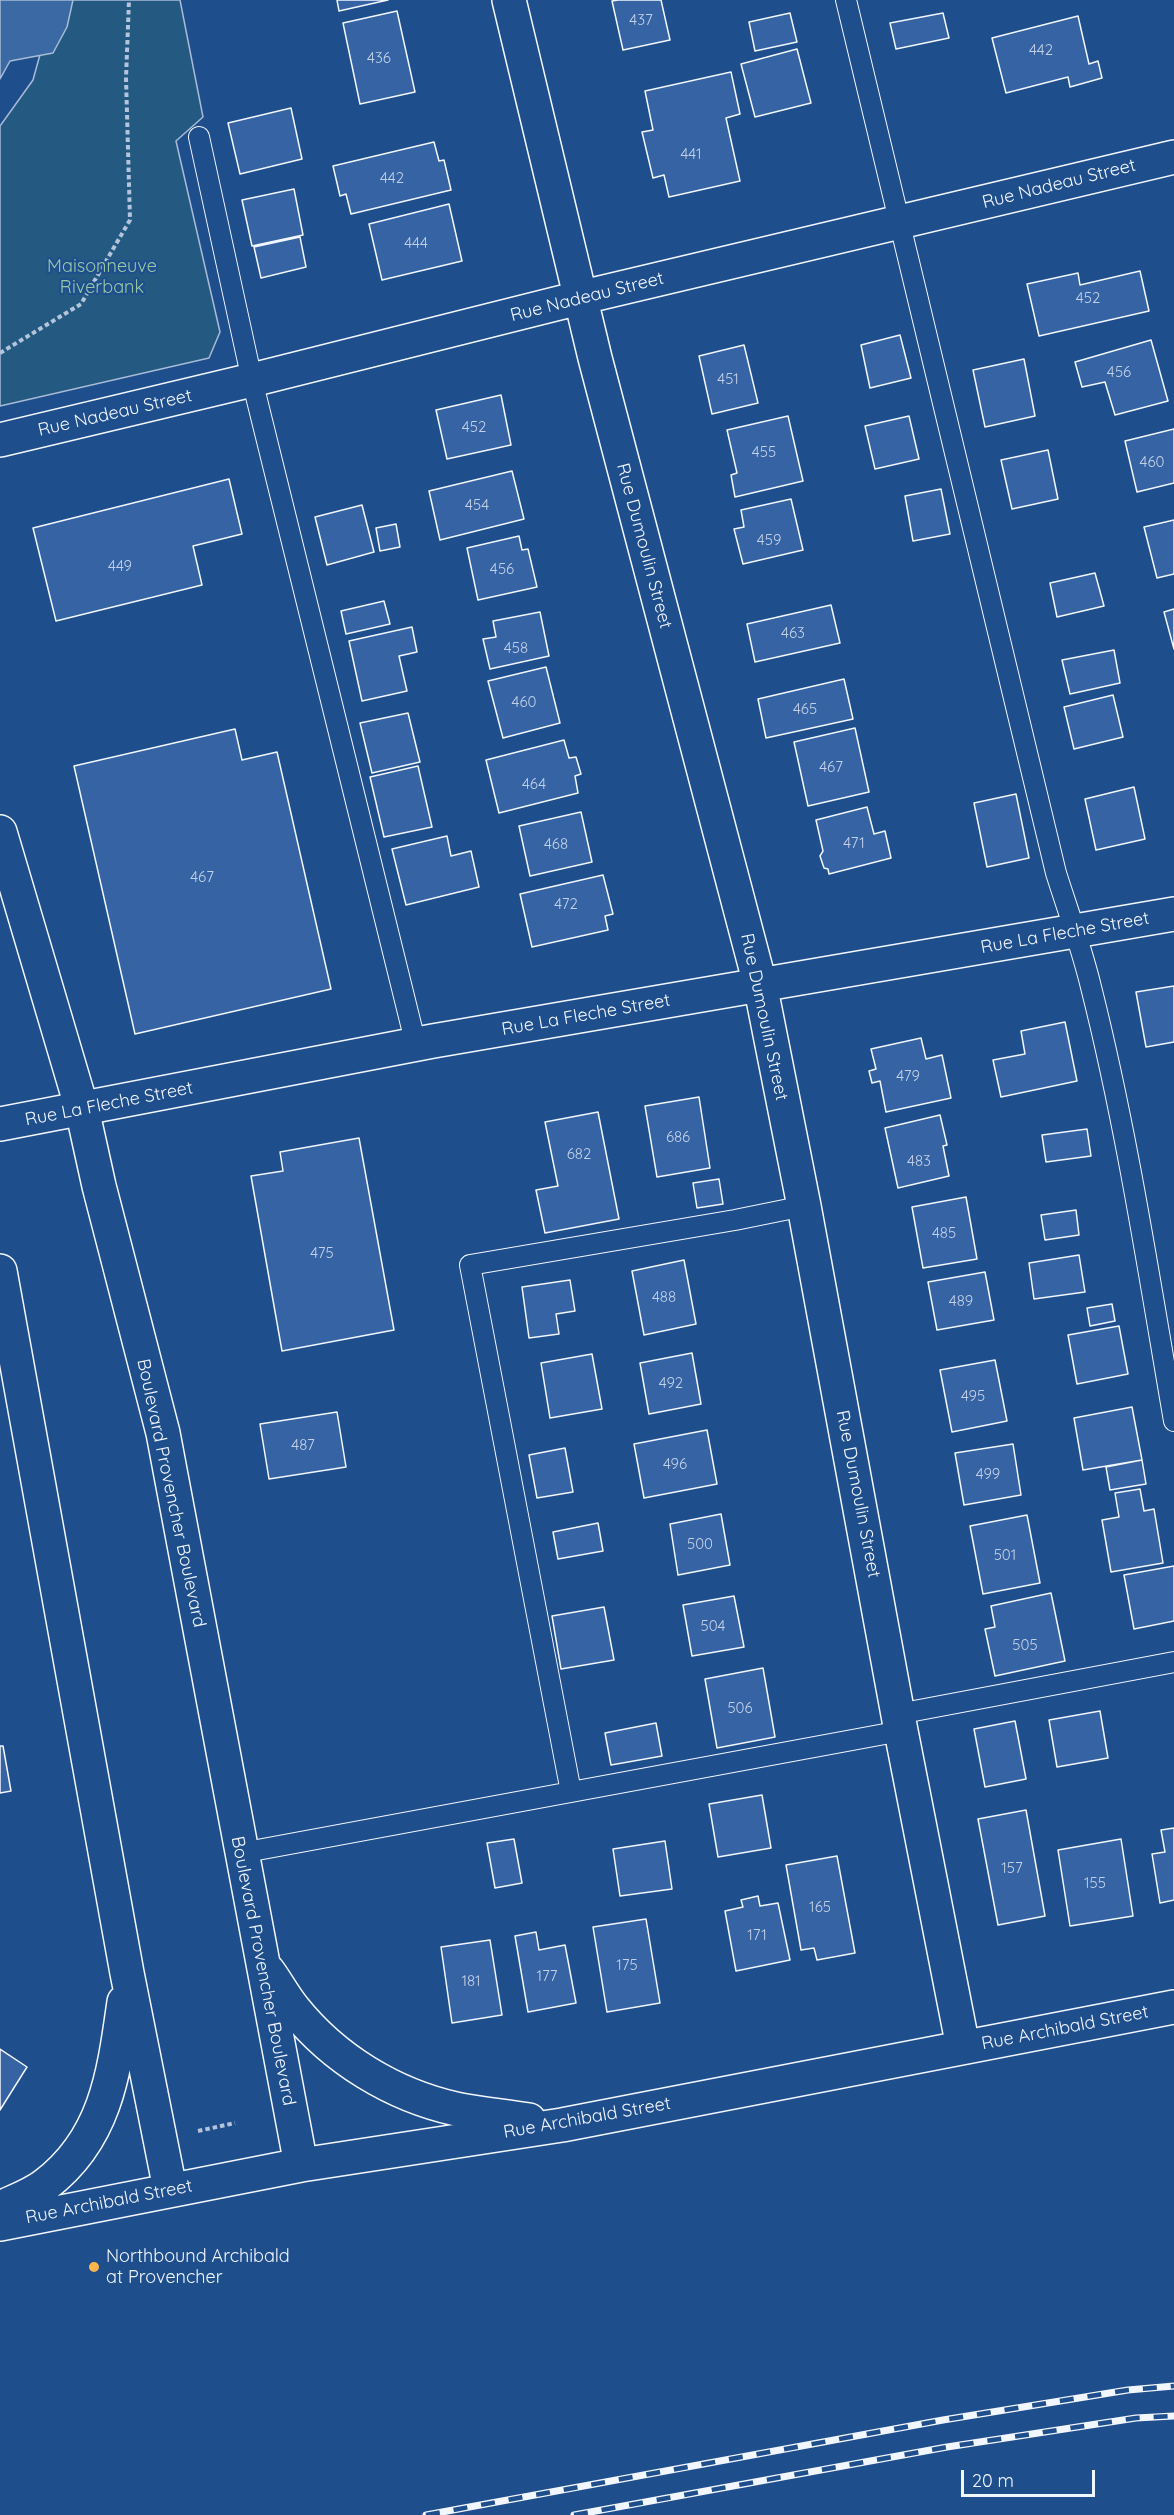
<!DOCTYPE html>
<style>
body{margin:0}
#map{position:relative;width:1174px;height:2515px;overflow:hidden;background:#1f4e8c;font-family:Quicksand,sans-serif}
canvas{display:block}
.scale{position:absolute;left:961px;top:2470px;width:134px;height:27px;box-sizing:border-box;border:3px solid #f2f6ff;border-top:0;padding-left:8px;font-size:18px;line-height:21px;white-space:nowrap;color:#f2f6ff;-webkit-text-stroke:4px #1f4e8c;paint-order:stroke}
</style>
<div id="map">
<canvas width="1174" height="2515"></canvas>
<div class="scale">20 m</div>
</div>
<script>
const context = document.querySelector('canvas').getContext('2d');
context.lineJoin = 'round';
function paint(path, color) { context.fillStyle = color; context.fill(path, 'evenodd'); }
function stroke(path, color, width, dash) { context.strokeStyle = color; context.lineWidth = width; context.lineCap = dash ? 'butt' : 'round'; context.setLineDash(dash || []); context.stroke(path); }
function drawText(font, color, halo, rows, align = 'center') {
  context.font = font + ' Quicksand,sans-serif'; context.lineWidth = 4.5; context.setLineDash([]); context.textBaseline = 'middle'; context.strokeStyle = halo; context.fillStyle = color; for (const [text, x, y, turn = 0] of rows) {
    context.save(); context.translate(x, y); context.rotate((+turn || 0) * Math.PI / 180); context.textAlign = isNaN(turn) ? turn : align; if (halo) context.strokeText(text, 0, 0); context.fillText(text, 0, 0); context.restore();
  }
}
const green = new Path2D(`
 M 55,0 L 180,0 L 203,117 L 176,141 L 220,332 L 209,358 L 0,406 L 0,126 L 33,80 Z`);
paint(green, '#245a82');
stroke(green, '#a8bbd7', 1.5);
const water = new Path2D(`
 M 0,0 L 73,0 L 67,27 L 53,53 L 10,61 L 0,79 Z`);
paint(water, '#3b69a3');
stroke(water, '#a8bbd7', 1.5);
const building = new Path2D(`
 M 337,0 L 388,0 L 339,11 Z
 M 618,0 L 661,0 L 670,40 L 623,50 L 612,1 Z
 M 397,11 L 415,92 L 360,104 L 343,23 Z
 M 790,13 L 797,42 L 755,51 L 749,22 Z
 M 943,13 L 949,38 L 896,49 L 890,23 Z
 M 1078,16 L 1089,64 L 1098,61 L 1102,78 L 1070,87 L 1068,77 L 1006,93 L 992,38 Z
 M 797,49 L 811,103 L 755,117 L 741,64 Z
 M 731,72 L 740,114 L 726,118 L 740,181 L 669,197 L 664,175 L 653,178 L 642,132 L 653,130 L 645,91 Z
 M 291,108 L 302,159 L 240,174 L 228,123 Z
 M 434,142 L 439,161 L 444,160 L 451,190 L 351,214 L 346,194 L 340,196 L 333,166 Z
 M 294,189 L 303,235 L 252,246 L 242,200 Z
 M 449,204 L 462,261 L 382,280 L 369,224 Z
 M 300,237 L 306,267 L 261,278 L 254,247 Z
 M 1140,271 L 1149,311 L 1039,336 L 1027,284 L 1078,273 L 1080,285 Z
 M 900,335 L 911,378 L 870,388 L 861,345 Z
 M 1151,340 L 1168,401 L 1115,415 L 1105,382 L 1082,387 L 1075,362 Z
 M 744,345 L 758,403 L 712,414 L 699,356 Z
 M 1024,359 L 1035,416 L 985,427 L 973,370 Z
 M 501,395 L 511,445 L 447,459 L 436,410 Z
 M 788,416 L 803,481 L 735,497 L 731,475 L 737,473 L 727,430 Z
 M 909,416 L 919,459 L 875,469 L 865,426 Z
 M 1174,429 L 1174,483 L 1137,492 L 1125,441 Z
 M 1048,450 L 1058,499 L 1012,509 L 1001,460 Z
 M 512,471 L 524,519 L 440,540 L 429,491 Z
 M 229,479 L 242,534 L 193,546 L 202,585 L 56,621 L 33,528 Z
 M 941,489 L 950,534 L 913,541 L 905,496 Z
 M 791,499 L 803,550 L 743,564 L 734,529 L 744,527 L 741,510 Z
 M 362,505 L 374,552 L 327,565 L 315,517 Z
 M 1174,520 L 1174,574 L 1157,578 L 1144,527 Z
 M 396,524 L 400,547 L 380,551 L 376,528 Z
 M 519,536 L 522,550 L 528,549 L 537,587 L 478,600 L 467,548 Z
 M 1095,573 L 1104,606 L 1057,617 L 1050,583 Z
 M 384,601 L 390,624 L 346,634 L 341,611 Z
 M 831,605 L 840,643 L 755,662 L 747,624 Z
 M 1174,609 L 1174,649 L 1164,612 Z
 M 540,612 L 549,656 L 490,669 L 483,639 L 496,637 L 493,621 Z
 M 412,627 L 417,652 L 399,656 L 407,691 L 362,701 L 349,641 Z
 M 1114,650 L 1120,683 L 1070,694 L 1062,660 Z
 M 546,667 L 560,723 L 503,738 L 488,681 Z
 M 844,679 L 853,719 L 766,738 L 758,699 Z
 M 1113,695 L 1123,737 L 1074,749 L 1064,707 Z
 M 408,713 L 420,762 L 372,773 L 360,723 Z
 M 855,728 L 869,792 L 808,806 L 794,742 Z
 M 235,729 L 242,760 L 277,752 L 331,989 L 135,1034 L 74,766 Z
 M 564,740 L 569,758 L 576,757 L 581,774 L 575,776 L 578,793 L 499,813 L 486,760 Z
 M 418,766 L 432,827 L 384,837 L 370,777 Z
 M 1134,787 L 1145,839 L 1096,850 L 1085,799 Z
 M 1016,794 L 1029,858 L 987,867 L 974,803 Z
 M 867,807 L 874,834 L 885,831 L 891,858 L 829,874 L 828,869 L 824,868 L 820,856 L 823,851 L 816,820 Z
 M 581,812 L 592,862 L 530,876 L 519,826 Z
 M 447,836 L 451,856 L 471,851 L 479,887 L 406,905 L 392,849 Z
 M 603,875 L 613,914 L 605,916 L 608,930 L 532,947 L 520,894 Z
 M 1174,986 L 1174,1042 L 1146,1047 L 1136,992 Z
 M 1065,1022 L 1077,1081 L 1001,1097 L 993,1060 L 1025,1054 L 1021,1031 Z
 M 921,1038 L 926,1059 L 942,1055 L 951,1098 L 886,1112 L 880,1081 L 872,1083 L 869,1071 L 876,1069 L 871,1049 Z
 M 699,1097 L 710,1168 L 657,1177 L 645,1106 Z
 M 598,1112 L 619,1219 L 545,1233 L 536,1190 L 558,1186 L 545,1122 Z
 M 940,1115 L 947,1145 L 943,1146 L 949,1176 L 898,1188 L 885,1128 Z
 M 1087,1129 L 1091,1156 L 1046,1162 L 1042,1135 Z
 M 359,1138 L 394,1330 L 282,1351 L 251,1176 L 283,1171 L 280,1152 Z
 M 719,1179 L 723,1204 L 697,1208 L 693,1183 Z
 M 966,1197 L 977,1259 L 923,1268 L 912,1207 Z
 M 1076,1210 L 1079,1235 L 1045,1240 L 1041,1215 Z
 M 1079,1255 L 1085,1292 L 1034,1299 L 1029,1263 Z
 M 684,1260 L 696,1324 L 644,1335 L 632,1271 Z
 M 985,1272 L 994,1320 L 937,1330 L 928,1282 Z
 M 570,1280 L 575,1311 L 556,1314 L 559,1334 L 529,1338 L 522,1287 Z
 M 1112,1304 L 1115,1321 L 1090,1326 L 1087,1308 Z
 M 1119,1326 L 1128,1374 L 1077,1384 L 1068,1335 Z
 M 692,1353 L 701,1404 L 649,1414 L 640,1363 Z
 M 592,1354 L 602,1409 L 550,1418 L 541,1363 Z
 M 995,1360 L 1007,1421 L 952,1432 L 940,1370 Z
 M 1132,1407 L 1142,1460 L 1083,1470 L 1074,1418 Z
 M 337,1412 L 346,1467 L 269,1479 L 260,1424 Z
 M 707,1430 L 717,1484 L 644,1498 L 634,1444 Z
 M 1013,1444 L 1021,1495 L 964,1505 L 955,1453 Z
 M 565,1448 L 573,1492 L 537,1498 L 529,1455 Z
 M 1142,1460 L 1146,1484 L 1110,1490 L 1106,1467 Z
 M 1140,1489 L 1144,1511 L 1154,1509 L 1163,1563 L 1111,1572 L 1102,1520 L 1119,1517 L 1115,1493 Z
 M 721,1514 L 730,1565 L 678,1575 L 670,1524 Z
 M 1027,1515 L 1040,1583 L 983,1594 L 970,1526 Z
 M 598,1523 L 603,1551 L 558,1559 L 553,1532 Z
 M 1174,1566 L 1174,1621 L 1134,1629 L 1124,1575 Z
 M 1051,1593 L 1065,1661 L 995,1676 L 985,1629 L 995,1627 L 991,1606 Z
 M 734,1596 L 744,1647 L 692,1656 L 683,1605 Z
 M 604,1607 L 614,1660 L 561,1669 L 552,1616 Z
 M 763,1668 L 775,1737 L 717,1748 L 705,1679 Z
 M 1100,1711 L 1108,1758 L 1057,1767 L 1049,1720 Z
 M 1015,1721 L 1026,1779 L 985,1787 L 974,1729 Z
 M 656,1723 L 662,1756 L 611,1765 L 605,1733 Z
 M 0,1746 L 3,1746 L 11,1791 L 0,1793 Z
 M 762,1795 L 771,1848 L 718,1857 L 709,1804 Z
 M 1026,1810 L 1045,1916 L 998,1925 L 978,1819 Z
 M 1174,1828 L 1174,1900 L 1160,1903 L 1152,1854 L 1165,1852 L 1161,1830 Z
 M 514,1839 L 522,1883 L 495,1888 L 487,1843 Z
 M 1121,1839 L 1133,1916 L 1070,1926 L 1058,1850 Z
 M 665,1841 L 672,1889 L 620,1896 L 613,1849 Z
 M 837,1856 L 855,1953 L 817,1960 L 814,1948 L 801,1950 L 786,1865 Z
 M 758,1896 L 760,1906 L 778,1903 L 790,1960 L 736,1971 L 725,1911 L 743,1907 L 741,1900 Z
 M 646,1919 L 660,2003 L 607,2012 L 593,1927 Z
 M 536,1932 L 539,1950 L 565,1945 L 576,2003 L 528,2012 L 515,1936 Z
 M 490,1940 L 502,2015 L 452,2023 L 441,1947 Z
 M 0,2049 L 27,2067 L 0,2110 Z`);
paint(building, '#3563a3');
stroke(building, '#f2f6ff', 1.5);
const service = new Path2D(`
 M 846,0 L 1056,873 C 1068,911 1082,949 1091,987 C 1127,1130 1149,1276 1174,1421
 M 199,137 L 252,380 L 416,1045
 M 898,1714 L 1174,1662
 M 571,1792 L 470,1265 L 735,1220 L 804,1206
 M 241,1853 L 901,1731`);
const minor = new Path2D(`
 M 509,0 L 595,358 L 760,984 L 804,1206 L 901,1731 L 963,2047
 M 0,440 L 252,380 L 579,298 L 1174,157
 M 0,1124 L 433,1041 L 1174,914`);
const secondary = new Path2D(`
 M 0,832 L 82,1109 L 99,1186 L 163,1433 L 301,2165
 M 0,1271 L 127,1973 L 170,2189
 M 268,1971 C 277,1983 284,1997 294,2009 C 334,2059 393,2095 456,2109 C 480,2114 505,2116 529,2120
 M 0,2208 C 15,2201 32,2195 45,2185 C 106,2139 114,2073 124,2002
 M 0,2224 L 301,2165 L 562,2125 L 1174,2007`);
stroke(service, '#f2f6ff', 22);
stroke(minor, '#f2f6ff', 36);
stroke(secondary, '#f2f6ff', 36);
stroke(new Path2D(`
 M 0,353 L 81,304 L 130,220 L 126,78 L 129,0
 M 198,2131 L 235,2123`), '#b3c4dc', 4, [4.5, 3]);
stroke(service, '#1f4e8c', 20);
stroke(minor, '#1f4e8c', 33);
stroke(secondary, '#1f4e8c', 33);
const rail = new Path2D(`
 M 426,2515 L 943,2420 L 1128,2390 L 1174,2386
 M 574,2515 L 947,2447 L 1136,2418 L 1174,2416`);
stroke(rail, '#f2f6ff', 7);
stroke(rail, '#1f4e8c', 4.5, [14]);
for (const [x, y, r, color] of [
 [94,2267,6,"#ffb74d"]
]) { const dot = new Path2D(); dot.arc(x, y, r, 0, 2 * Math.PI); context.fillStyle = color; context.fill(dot); stroke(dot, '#1f4e8c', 2); }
drawText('15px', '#c3d1e8', null, [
 ["437",641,20],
 ["442",1041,50],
 ["436",379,58],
 ["441",691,154],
 ["442",392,178],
 ["444",416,243],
 ["452",1088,298],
 ["456",1119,372],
 ["451",728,379],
 ["452",474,427],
 ["455",764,452],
 ["460",1152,462],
 ["454",477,505],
 ["459",769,540],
 ["449",120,566],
 ["456",502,569],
 ["463",793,633],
 ["458",516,648],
 ["460",524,702],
 ["465",805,709],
 ["467",831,767],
 ["464",534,784],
 ["471",854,843],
 ["468",556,844],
 ["467",202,877],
 ["472",566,904],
 ["479",908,1076],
 ["686",678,1137],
 ["682",579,1154],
 ["483",919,1161],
 ["485",944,1233],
 ["475",322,1253],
 ["488",664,1297],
 ["489",961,1301],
 ["492",671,1383],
 ["495",973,1396],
 ["487",303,1445],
 ["496",675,1464],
 ["499",988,1474],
 ["500",700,1544],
 ["501",1005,1555],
 ["504",713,1626],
 ["505",1025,1645],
 ["506",740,1708],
 ["157",1012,1868],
 ["155",1095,1883],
 ["165",820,1907],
 ["171",757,1935],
 ["175",627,1965],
 ["177",547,1976],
 ["181",471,1981]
]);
drawText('18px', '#f2f6ff', '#1f4e8c', [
 ["Rue Nadeau Street",1059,184,-14],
 ["Rue Nadeau Street",587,297,-14],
 ["Rue Nadeau Street",115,413,-13],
 ["Rue Dumoulin Street",644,546,75],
 ["Rue La Fleche Street",1065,933,-10],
 ["Rue La Fleche Street",586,1015,-10],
 ["Rue Dumoulin Street",764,1017,78],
 ["Rue La Fleche Street",109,1104,-11],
 ["Boulevard Provencher Boulevard",171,1493,78],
 ["Rue Dumoulin Street",858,1494,79],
 ["Boulevard Provencher Boulevard",263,1971,79],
 ["Rue Archibald Street",1065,2028,-11],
 ["Rue Archibald Street",587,2118,-10],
 ["Rue Archibald Street",109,2202,-11]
]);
drawText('18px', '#97c8a6', '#1f4e8c', [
 ["Maisonneuve",102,267],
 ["Riverbank",102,288]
]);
drawText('18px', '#f2f6ff', '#1f4e8c', [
 ["Northbound Archibald",106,2257],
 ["at Provencher",106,2278]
], 'left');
</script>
